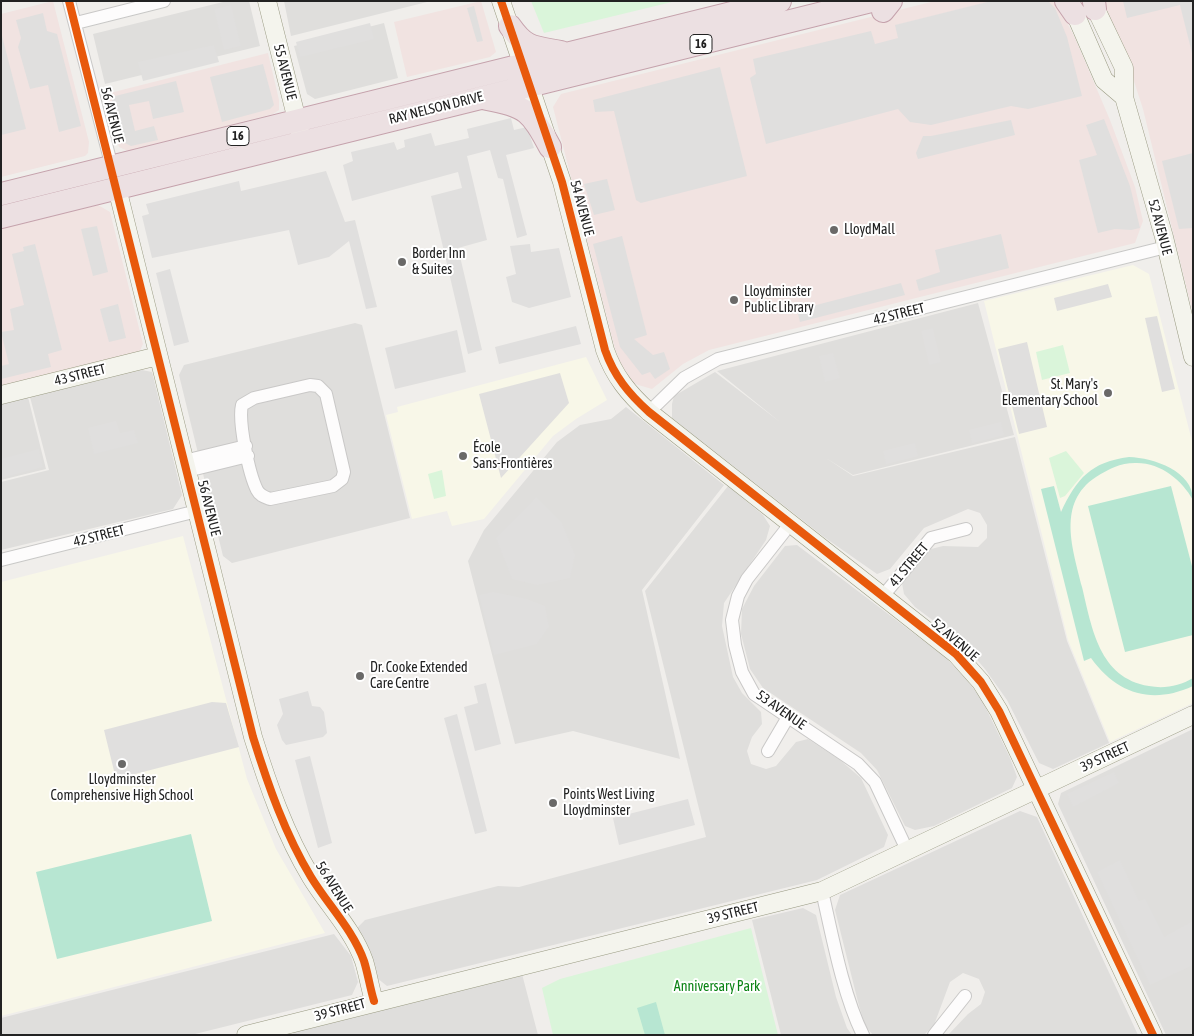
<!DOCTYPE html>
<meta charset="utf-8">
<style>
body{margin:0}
#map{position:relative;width:1194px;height:1036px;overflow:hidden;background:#f0eeeb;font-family:"Asap Condensed",sans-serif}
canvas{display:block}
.frame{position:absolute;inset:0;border:2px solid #222;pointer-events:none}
</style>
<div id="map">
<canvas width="1194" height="1036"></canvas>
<div class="frame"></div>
</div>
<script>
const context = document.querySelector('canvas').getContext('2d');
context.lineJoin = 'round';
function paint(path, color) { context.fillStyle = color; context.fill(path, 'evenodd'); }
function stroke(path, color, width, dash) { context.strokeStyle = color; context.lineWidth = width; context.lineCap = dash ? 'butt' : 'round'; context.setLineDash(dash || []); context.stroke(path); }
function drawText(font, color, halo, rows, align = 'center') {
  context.font = font + ' "Asap Condensed",sans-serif'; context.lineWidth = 4; context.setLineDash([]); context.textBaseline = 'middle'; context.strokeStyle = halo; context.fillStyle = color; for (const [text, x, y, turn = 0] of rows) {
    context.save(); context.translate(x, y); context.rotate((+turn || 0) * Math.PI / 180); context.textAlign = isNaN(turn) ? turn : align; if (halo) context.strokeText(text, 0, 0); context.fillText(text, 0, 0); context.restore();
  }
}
paint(new Path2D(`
 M 227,1 L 249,1 L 260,46 L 105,84 L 93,34 Z
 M 284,1 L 431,1 L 291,36 Z
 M 384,23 L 398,78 L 315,99 L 307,94 L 294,46 Z
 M 978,303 L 1014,435 L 853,475 L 826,458 L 853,476 L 1015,437 L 1067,641 L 1109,743 L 1053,769 L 1039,763 L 1007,700 L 985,669 L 962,642 L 915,607 L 904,594 L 902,583 L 915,565 L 931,549 L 943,546 L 978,547 L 987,538 L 987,525 L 980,513 L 968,509 L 924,528 L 890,569 L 877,574 L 824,537 L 672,418 L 672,404 L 674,396 L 715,372 L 780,422 L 717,371 Z
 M 355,323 L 362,325 L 410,518 L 232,563 L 223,556 L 179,375 L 184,365 Z
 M 142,370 L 152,372 L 182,495 L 173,509 L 1,550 L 1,482 L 49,470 L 30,397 Z
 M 28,397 L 46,469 L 1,480 L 1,404 Z
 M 626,407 L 724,485 L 642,590 L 680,759 L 573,731 L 515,744 L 468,561 L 484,530 L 557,442 L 580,425 L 611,419 Z
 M 728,486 L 763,515 L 770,526 L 766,540 L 724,603 L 722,626 L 733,677 L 742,693 L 761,712 L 762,724 L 752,737 L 747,751 L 751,764 L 766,769 L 776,766 L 796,742 L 808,739 L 840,760 L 861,778 L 888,835 L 884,847 L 817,880 L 387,986 L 377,978 L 355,930 L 365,920 L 498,886 L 519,887 L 706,837 L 645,591 Z
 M 797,545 L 945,657 L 967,680 L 982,700 L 1010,758 L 1017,777 L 1012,788 L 934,826 L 915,830 L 905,826 L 877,770 L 861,753 L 763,688 L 750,669 L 741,634 L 742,609 L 754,586 L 785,546 Z
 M 1193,729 L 1193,1035 L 1166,1035 L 1058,804 L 1061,793 Z
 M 1020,811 L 1037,817 L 1138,1035 L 948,1035 L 968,1014 L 981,1004 L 985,992 L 979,979 L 963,973 L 950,982 L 934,1025 L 924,1035 L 873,1035 L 866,1027 L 859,1006 L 835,910 L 840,895 Z
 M 803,908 L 816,915 L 836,997 L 847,1028 L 852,1035 L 781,1035 L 752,920 Z
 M 334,934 L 351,956 L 358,982 L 352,995 L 191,1035 L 1,1035 L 1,1018 Z
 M 522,974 L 538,1035 L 292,1035 L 294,1031 Z`), '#dfdedc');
paint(new Path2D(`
 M 53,1 L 89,142 L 88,153 L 85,156 L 1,177 L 1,14 Z
 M 481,1 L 496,52 L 490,57 L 407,77 L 394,22 Z
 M 935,1 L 1056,1 L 1075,38 L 1110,120 L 1135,187 L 1143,221 L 1135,243 L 709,350 L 683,364 L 652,389 L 635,384 L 622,367 L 615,349 L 553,107 L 561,94 Z
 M 1101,1 L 1193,1 L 1193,314 L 1143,109 L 1130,69 Z
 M 268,53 L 279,100 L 279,110 L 273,114 L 128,151 L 119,147 L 102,95 Z
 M 98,205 L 110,212 L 143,344 L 138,355 L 1,388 L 1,229 Z`), '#f1e3e1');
paint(new Path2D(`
 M 1133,265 L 1149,274 L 1193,445 L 1193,703 L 1110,742 L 1068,640 L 984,301 Z
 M 586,357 L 607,400 L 576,419 L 553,436 L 484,519 L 452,526 L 447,511 L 412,519 L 386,415 L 398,412 L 397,407 Z
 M 183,536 L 247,779 L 276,849 L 325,933 L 1,1016 L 1,582 Z`), '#f8f7e8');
paint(new Path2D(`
 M 531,1 L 676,1 L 544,33 Z
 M 1063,345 L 1070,373 L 1042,380 L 1036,352 Z
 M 1066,451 L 1084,473 L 1065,496 L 1060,498 L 1049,458 Z
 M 442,470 L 446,496 L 434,499 L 428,474 Z
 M 751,928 L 778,1035 L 553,1035 L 542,988 L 560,979 Z`), '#daf5da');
paint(new Path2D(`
 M 1129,457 C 1154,458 1193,471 1193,500 C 1182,480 1160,462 1135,463 C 1120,463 1109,469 1096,477 C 1056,503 1073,550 1082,587 C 1092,628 1099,678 1149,686 C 1164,689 1180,686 1193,678 L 1193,686 C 1152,705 1117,694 1091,658 L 1084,661 L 1041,489 L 1054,486 L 1061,512 C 1077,478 1091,462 1129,457 Z
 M 1171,486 L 1193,570 L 1193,635 L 1125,652 L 1088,506 Z
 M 191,834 L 212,921 L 57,959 L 36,872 Z
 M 656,1002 L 665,1035 L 645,1035 L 637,1008 Z`), '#b7e6d2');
paint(new Path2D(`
 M 991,1 L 1048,1 L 1055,8 L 1067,37 L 1082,96 L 1028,109 L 1011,106 L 931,125 L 910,122 L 898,109 L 766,144 L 750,78 L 756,74 L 753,59 L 871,31 L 875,44 L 898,38 L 895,25 Z
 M 1123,1 L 1193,1 L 1193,57 L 1180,5 L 1127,18 Z
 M 231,5 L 241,46 L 224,50 L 214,9 Z
 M 474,6 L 483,41 L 477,42 L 467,8 Z
 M 43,13 L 47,31 L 57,34 L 81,126 L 59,132 L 48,85 L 30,89 L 18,47 L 21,38 L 16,20 Z
 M 370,23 L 374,39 L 300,57 L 296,42 Z
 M 1,32 L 26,129 L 1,135 Z
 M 214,45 L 219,62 L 143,81 L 138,62 Z
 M 263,64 L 274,105 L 270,109 L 222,122 L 210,77 Z
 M 720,67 L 747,176 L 641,203 L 636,200 L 614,111 L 595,112 L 593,100 Z
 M 176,81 L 184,112 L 153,119 L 149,101 L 129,105 L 135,131 L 154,126 L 158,140 L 131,146 L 121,141 L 111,97 Z
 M 511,118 L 514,130 L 527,127 L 534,148 L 506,155 L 527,235 L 517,238 L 503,179 L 498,178 L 490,150 L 467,156 L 487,240 L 458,248 L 482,350 L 468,354 L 431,196 L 462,188 L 458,172 L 352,201 L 343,165 L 353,161 L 351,152 L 394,142 L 397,150 L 405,147 L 404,140 L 431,133 L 435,146 L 469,138 L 467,129 Z
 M 1104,119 L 1130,186 L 1140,228 L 1131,230 L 1115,229 L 1098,233 L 1079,160 L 1097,155 L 1086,125 Z
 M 1011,120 L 1015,135 L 918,159 L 916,153 L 923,136 L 931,136 Z
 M 1193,153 L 1193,228 L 1179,229 L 1162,161 Z
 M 326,171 L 345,222 L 355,220 L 377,307 L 366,309 L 349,241 L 329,257 L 298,265 L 289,230 L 152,258 L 142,216 L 149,214 L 146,204 L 239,181 L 241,191 Z
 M 607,179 L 615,210 L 594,215 L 584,184 Z
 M 97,226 L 108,272 L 93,276 L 81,229 Z
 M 1001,234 L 1009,268 L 919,291 L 916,280 L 940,272 L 935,250 Z
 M 622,236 L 647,335 L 634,339 L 653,355 L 664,352 L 670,369 L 655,379 L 650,372 L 642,375 L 620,347 L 593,244 Z
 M 35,244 L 62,350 L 48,354 L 51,367 L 1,379 L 1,366 L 9,364 L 1,332 L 14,330 L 10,309 L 24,305 L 12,254 L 24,251 L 23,247 Z
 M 530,244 L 531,252 L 559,248 L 571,297 L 529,308 L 512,302 L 506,277 L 516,274 L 510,246 Z
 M 170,269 L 189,342 L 174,346 L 156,273 Z
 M 901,283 L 905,295 L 800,322 L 797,310 Z
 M 1108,284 L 1112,297 L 1057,311 L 1054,298 Z
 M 118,304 L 126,338 L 109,342 L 100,309 Z
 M 1157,316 L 1175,389 L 1162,392 L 1145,318 Z
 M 576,326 L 581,344 L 499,364 L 495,347 Z
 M 933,328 L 941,362 L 929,365 L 921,331 Z
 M 457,330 L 466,372 L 395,389 L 385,348 Z
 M 1027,342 L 1047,427 L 1019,434 L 998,349 Z
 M 833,353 L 840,378 L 825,382 L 819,356 Z
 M 560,373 L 569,403 L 501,478 L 479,394 Z
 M 116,421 L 120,433 L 134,430 L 138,443 L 94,454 L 88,428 Z
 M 1001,422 L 1004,435 L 972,443 L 969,430 Z
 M 915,443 L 918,456 L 886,464 L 883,451 Z
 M 39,449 L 43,467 L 1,478 L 1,459 Z
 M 536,497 L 562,523 L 575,555 L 570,578 L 537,585 L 512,579 L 496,538 Z
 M 493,592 L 527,599 L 545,606 L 549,627 L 537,644 L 494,655 L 479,595 Z
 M 486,683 L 501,744 L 475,751 L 464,707 L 478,703 L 474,686 Z
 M 308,691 L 312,706 L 320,707 L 324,712 L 327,733 L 323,737 L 286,745 L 282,740 L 277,725 L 283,714 L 279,699 Z
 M 212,702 L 226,703 L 239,747 L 116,779 L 104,730 Z
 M 457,714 L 487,831 L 475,834 L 444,718 Z
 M 310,756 L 332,843 L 318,848 L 295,760 Z
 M 1114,772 L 1119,783 L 1073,807 L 1067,794 Z
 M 688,799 L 695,825 L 619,845 L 613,818 Z
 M 1120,860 L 1139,901 L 1145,899 L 1164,937 L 1193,921 L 1193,965 L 1150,985 L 1097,872 Z`), '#e0dfde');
const street = new Path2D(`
 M 69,1 L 113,171
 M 76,23 L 164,1
 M 310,385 L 318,386 L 326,394 L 344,472 L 342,479 L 333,486 L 270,499 C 265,497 260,496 257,490 C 249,474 238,422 242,405 L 254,398 Z
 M 649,412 L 684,378 L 718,359 L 1166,247
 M 184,461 L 246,446
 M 187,471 L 248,456
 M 791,523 L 747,579 L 738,596 L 732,620 L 735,645 L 742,672 L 754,694 L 858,764 L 875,782 L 907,850
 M 1,560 L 197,511
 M 883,596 L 931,538 L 966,529
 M 768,751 L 788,717
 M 822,891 C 832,935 843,995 863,1035
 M 934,1035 L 965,996`);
const secondary = new Path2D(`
 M 267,1 L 300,132
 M 501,1 L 562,182 L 605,350 C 614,376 629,394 649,412 L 956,654 L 981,682 L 999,711 L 1153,1035
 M 1092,1 L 1124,68 L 1124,97 L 1164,237 L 1193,357
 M 1070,2 L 1104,80 L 1124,97
 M 117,188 L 253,737 C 268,785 285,834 311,877 C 328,905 353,930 364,961 C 368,974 370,988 374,1001
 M 1,395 L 158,356
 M 246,1035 L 822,891 L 1193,715`);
const highway = new Path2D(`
 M 1066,1 L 1075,14
 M 1094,1 L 1095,9
 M 883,11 L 891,1
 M 510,26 C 526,49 534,47 561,52
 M 487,99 C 527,106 531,112 550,147
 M 1,194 L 780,1
 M 1,217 L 871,1`);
stroke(street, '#c9c8c7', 14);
stroke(secondary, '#999a82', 19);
stroke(highway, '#c5a2ac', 24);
stroke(street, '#fdfcfc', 12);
stroke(secondary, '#f4f4ed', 18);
stroke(highway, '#ece0e2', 22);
stroke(new Path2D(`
 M 69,1 L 253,737 C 268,785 285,834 311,877 C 328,905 353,930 364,961 C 368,974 370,988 374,1001
 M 501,1 L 562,182 L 605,350 C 614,376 629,394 649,412 L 956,654 L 981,682 L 999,711 L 1153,1035`), '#e8590c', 8);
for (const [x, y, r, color] of [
 [834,230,5,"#6a6968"],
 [402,262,5,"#6a6968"],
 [734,300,5,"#6a6968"],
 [1108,393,5,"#6a6968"],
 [463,456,5,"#6a6968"],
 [360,676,5,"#6a6968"],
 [122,764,5,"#6a6968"],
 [553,803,5,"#6a6968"]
]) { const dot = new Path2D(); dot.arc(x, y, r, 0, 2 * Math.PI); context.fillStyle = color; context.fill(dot); stroke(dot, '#fff', 2); }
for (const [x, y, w] of [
 [701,44,22],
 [238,136,22]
]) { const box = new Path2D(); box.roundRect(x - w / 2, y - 9.5, w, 19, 4); context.fillStyle = '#fff'; context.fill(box); stroke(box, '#222', 1); }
drawText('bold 12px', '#222', null, [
 ["16",701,44],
 ["16",238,136]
]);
drawText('14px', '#222', '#fff', [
 ["55 AVENUE",285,72,76],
 ["RAY NELSON DRIVE",436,108,-14],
 ["56 AVENUE",112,115,76],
 ["54 AVENUE",582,208,75],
 ["52 AVENUE",1160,227,75],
 ["42 STREET",899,314,-14],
 ["43 STREET",80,375,-14],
 ["56 AVENUE",209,508,76],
 ["42 STREET",99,536,-14],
 ["41 STREET",909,565,-50],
 ["52 AVENUE",955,640,41],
 ["53 AVENUE",781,710,35],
 ["39 STREET",1105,757,-25],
 ["56 AVENUE",334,887,58],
 ["39 STREET",733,913,-14],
 ["39 STREET",340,1010,-15]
]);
drawText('14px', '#222', '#fff', [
 ["LloydMall",844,230],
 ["Border Inn",412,254],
 ["& Suites",412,270],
 ["Lloydminster",744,292],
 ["Public Library",744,308],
 ["St. Mary's",1098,385,"right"],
 ["Elementary School",1098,401,"right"],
 ["École",473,448],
 ["Sans-Frontières",473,464],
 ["Dr. Cooke Extended",370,668],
 ["Care Centre",370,684],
 ["Lloydminster",122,780,"center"],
 ["Comprehensive High School",122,796,"center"],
 ["Points West Living",563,795],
 ["Lloydminster",563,811]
], 'left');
drawText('14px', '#0c8416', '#fff', [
 ["Anniversary Park",717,987]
]);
</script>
